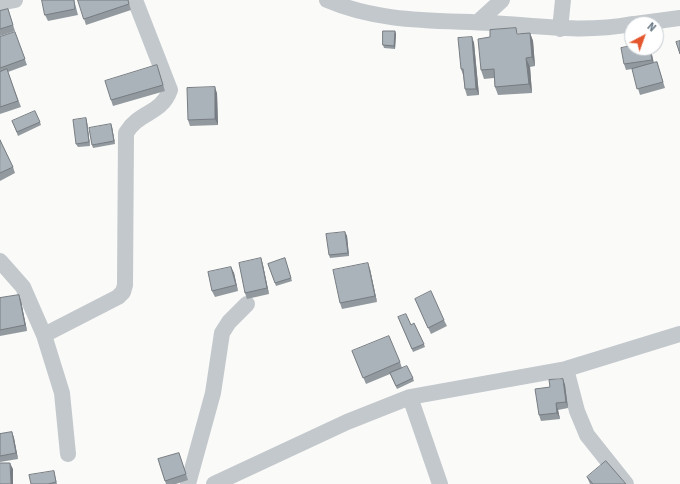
<!DOCTYPE html>
<style>
body{margin:0}
#map{position:relative;width:680px;height:484px;overflow:hidden;background:#fafaf8;font-family:"Source Sans 3",sans-serif}
canvas{display:block}
.north{position:absolute;left:624px;top:16px;width:40px;height:40px;box-sizing:border-box;background:#fff;border:1px solid #c1c8cd;border-radius:50%;rotate:41deg;font-size:11px;font-weight:700;line-height:16px;text-align:center;color:#657683}
.north::after{content:'';display:block;margin:auto;width:14px;height:18px;background:#e4572e;clip-path:polygon(50% 0,100% 100%,50% 72%,0 100%)}
</style>
<div id="map">
<canvas width="680" height="484"></canvas>
<div class="north">N</div>
</div>
<script>
const context = document.querySelector('canvas').getContext('2d');
context.lineJoin = 'round';
function stroke(path, color, width, dash) { context.strokeStyle = color; context.lineWidth = width; context.lineCap = dash ? 'butt' : 'round'; context.setLineDash(dash || []); context.stroke(path); }
function paint(path, color) { context.fillStyle = color; context.fill(path, 'evenodd'); }
stroke(new Path2D(`
 M 327,0 C 380,23 436,20 492,23 C 541,26 583,33 632,24
 M 0,3 L 15,0
 M 478,22 L 502,0
 M 635,24 L 680,18
 M 560,29 L 563,0
 M 0,261 L 23,287 L 44,335 L 62,393 L 68,454
 M 44,335 L 118,297 L 123,292 L 125,285 L 126,133 C 139,111 161,115 170,90 L 135,0
 M 566,369 L 577,411 L 587,435 L 626,484
 M 410,397 L 440,484
 M 188,484 L 213,393 L 222,333 L 229,322 L 247,304
 M 214,484 L 347,422 L 410,397 L 566,369 L 680,334`), '#c3c8cc', 16);
paint(new Path2D(`
 M 42,0 L 74,0 L 78,15 L 48,21 L 45,15 Z
 M 78,0 L 128,0 L 131,10 L 86,25 Z
 M 8,9 L 15,31 L 0,36 L 0,11 Z
 M 395,31 L 396,34 L 395,49 L 384,48 L 383,45 Z
 M 15,32 L 27,65 L 8,72 L 21,107 L 0,114 L 0,37 Z
 M 530,33 L 533,41 L 535,66 L 530,67 L 532,93 L 498,95 L 495,87 L 494,78 L 484,79 L 481,70 L 519,34 Z
 M 472,37 L 474,43 L 479,95 L 467,96 L 465,89 L 463,75 L 461,69 Z
 M 651,50 L 654,63 L 657,62 L 665,88 L 640,95 L 632,69 L 626,70 L 624,64 Z
 M 159,71 L 165,91 L 113,106 L 111,100 Z
 M 217,93 L 218,125 L 190,126 L 188,120 Z
 M 86,118 L 87,122 L 90,146 L 78,147 L 76,144 Z
 M 12,121 L 40,122 L 41,125 L 18,136 Z
 M 111,124 L 112,127 L 115,144 L 93,148 L 92,145 Z
 M 0,140 L 13,167 L 15,173 L 0,181 Z
 M 345,232 L 347,236 L 349,256 L 330,258 L 329,255 Z
 M 261,258 L 263,265 L 269,294 L 247,299 L 245,293 Z
 M 285,258 L 292,281 L 276,286 L 268,264 Z
 M 231,267 L 234,273 L 238,291 L 215,297 L 212,291 Z
 M 370,269 L 377,302 L 342,309 L 340,303 Z
 M 19,295 L 21,301 L 27,331 L 0,336 L 0,298 Z
 M 415,299 L 444,320 L 447,326 L 431,334 Z
 M 398,317 L 411,325 L 424,344 L 425,347 L 413,352 Z
 M 352,351 L 400,362 L 402,368 L 413,378 L 414,381 L 397,389 L 390,374 L 366,384 Z
 M 563,379 L 565,385 L 568,408 L 558,410 L 560,419 L 541,421 L 539,415 L 550,387 Z
 M 12,432 L 14,438 L 18,459 L 0,462 L 0,434 Z
 M 179,453 L 188,480 L 176,484 L 166,484 L 158,459 Z
 M 54,471 L 57,484 L 31,484 Z
 M 587,477 L 626,484 L 590,484 Z`), '#929a9f');
paint(new Path2D(`
 M 395,31 L 396,34 L 395,49 L 394,46 Z
 M 530,33 L 533,41 L 535,66 L 532,57 Z
 M 472,37 L 474,43 L 479,95 L 476,89 Z
 M 650,48 L 651,48 L 651,50 L 654,66 L 652,60 Z
 M 526,58 L 530,67 L 532,93 L 529,84 Z
 M 215,87 L 217,93 L 218,125 L 215,119 Z
 M 86,118 L 87,122 L 90,146 L 89,142 Z
 M 111,124 L 112,127 L 115,144 L 114,141 Z
 M 345,232 L 347,236 L 349,256 L 348,253 Z
 M 261,258 L 263,265 L 269,294 L 267,288 Z
 M 368,263 L 370,269 L 377,302 L 375,296 Z
 M 231,267 L 234,273 L 238,291 L 236,285 Z
 M 19,295 L 21,301 L 27,331 L 25,325 Z
 M 563,379 L 565,385 L 568,408 L 566,402 Z
 M 556,403 L 558,410 L 560,419 L 557,413 Z
 M 12,432 L 14,438 L 18,459 L 16,453 Z
 M 10,463 L 13,469 L 13,484 L 11,484 Z`), '#777d82');
const building = new Path2D(`
 M 42,0 L 74,0 L 75,9 L 45,15 Z
 M 78,0 L 128,0 L 129,4 L 84,19 Z
 M 8,9 L 13,25 L 0,29 L 0,11 Z
 M 516,28 L 517,34 L 530,33 L 532,57 L 526,58 L 529,84 L 495,87 L 494,69 L 481,70 L 478,39 L 490,37 L 490,30 Z
 M 383,31 L 395,31 L 394,46 L 383,45 Z
 M 15,32 L 25,59 L 0,68 L 0,37 Z
 M 472,37 L 476,89 L 465,89 L 463,69 L 461,69 L 458,38 Z
 M 680,41 L 680,54 L 676,42 Z
 M 632,46 L 632,48 L 650,48 L 652,60 L 624,64 L 621,48 Z
 M 657,62 L 663,82 L 637,89 L 632,69 Z
 M 157,65 L 163,85 L 111,100 L 105,81 Z
 M 7,69 L 18,101 L 0,107 L 0,72 Z
 M 215,87 L 215,119 L 188,120 L 187,88 Z
 M 35,111 L 40,122 L 17,132 L 12,121 Z
 M 86,118 L 89,142 L 76,144 L 73,120 Z
 M 111,124 L 114,141 L 92,145 L 89,128 Z
 M 0,140 L 13,167 L 0,173 Z
 M 345,232 L 348,253 L 329,255 L 326,234 Z
 M 261,258 L 267,288 L 245,293 L 239,263 Z
 M 285,258 L 291,278 L 275,283 L 268,264 Z
 M 368,263 L 375,296 L 340,303 L 333,270 Z
 M 231,267 L 236,285 L 212,291 L 208,272 Z
 M 431,291 L 444,320 L 428,328 L 415,299 Z
 M 19,295 L 25,325 L 0,330 L 0,298 Z
 M 406,314 L 411,325 L 414,323 L 424,344 L 412,349 L 398,317 Z
 M 389,336 L 400,362 L 363,378 L 352,351 Z
 M 407,366 L 413,378 L 396,386 L 390,373 Z
 M 563,379 L 566,402 L 556,403 L 557,413 L 539,415 L 535,389 L 550,387 L 549,380 Z
 M 12,432 L 16,453 L 0,456 L 0,434 Z
 M 179,453 L 186,474 L 165,481 L 158,459 Z
 M 606,461 L 626,484 L 593,484 L 587,477 Z
 M 0,463 L 10,463 L 11,484 L 0,484 Z
 M 54,471 L 56,482 L 48,484 L 31,484 L 29,475 Z`);
paint(building, '#aab3b9');
stroke(building, '#777d82', 1);
</script>
